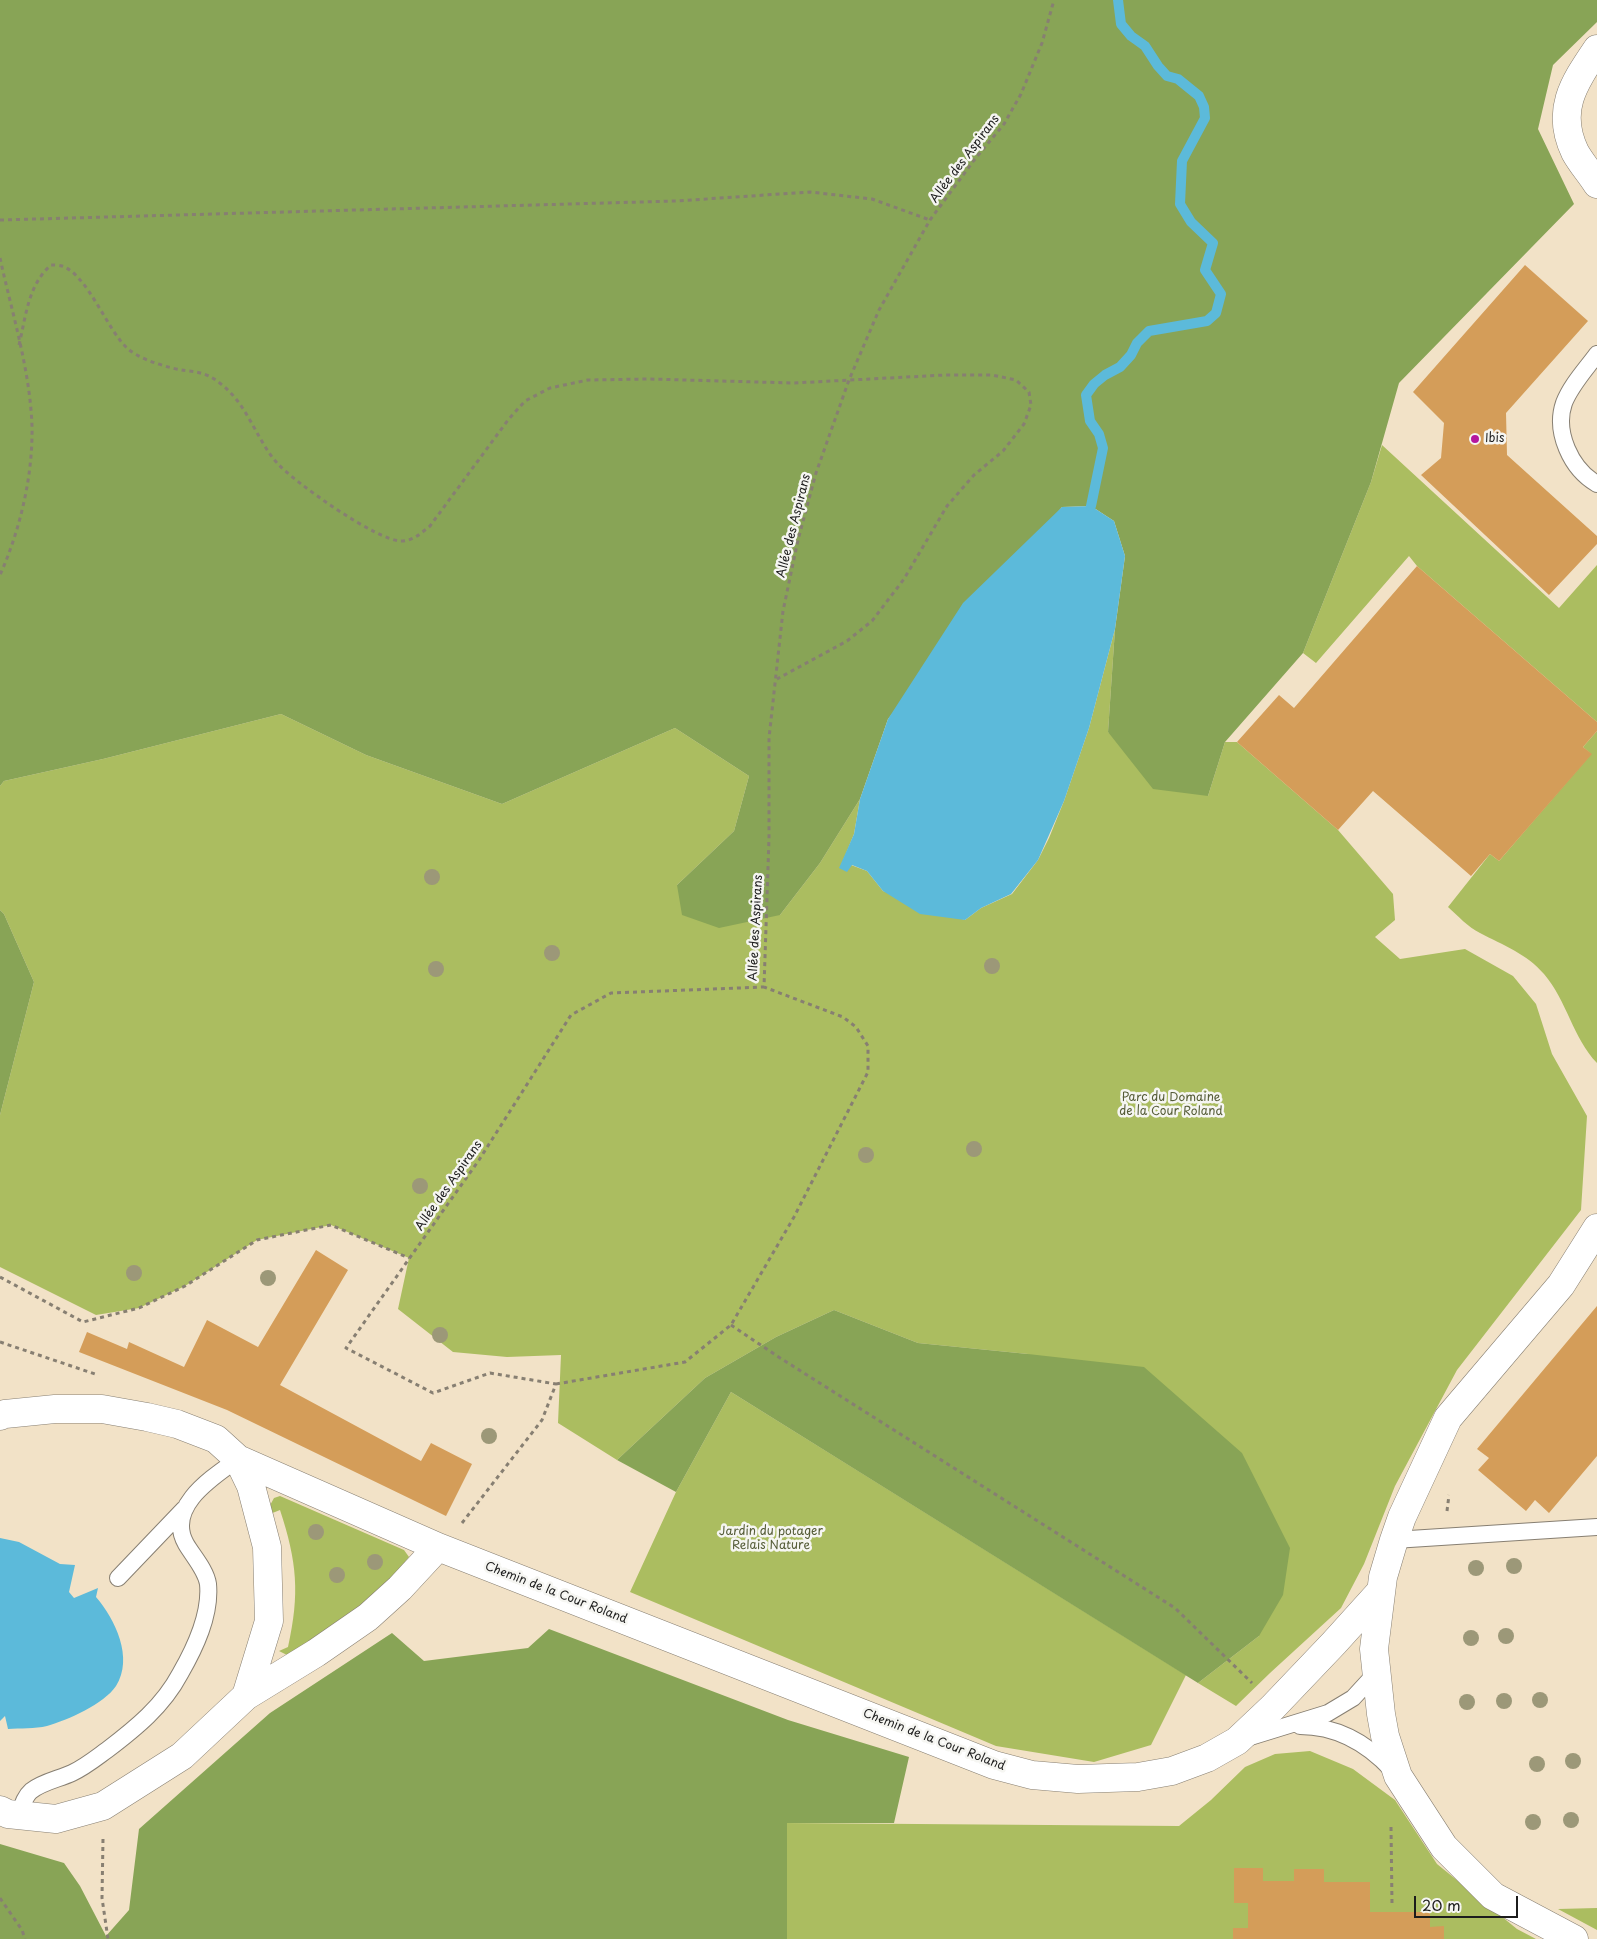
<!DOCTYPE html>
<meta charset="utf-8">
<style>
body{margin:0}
#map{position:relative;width:1597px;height:1939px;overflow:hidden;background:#f2e2c7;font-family:"Playpen Sans",sans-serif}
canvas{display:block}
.scale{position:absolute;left:1414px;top:1896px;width:104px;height:22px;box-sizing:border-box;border:2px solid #1c1c1c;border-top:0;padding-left:6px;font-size:15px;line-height:18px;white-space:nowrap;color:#1c1c1c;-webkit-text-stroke:4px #f6f6f2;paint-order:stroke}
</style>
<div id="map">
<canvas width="1597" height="1939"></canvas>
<div class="scale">20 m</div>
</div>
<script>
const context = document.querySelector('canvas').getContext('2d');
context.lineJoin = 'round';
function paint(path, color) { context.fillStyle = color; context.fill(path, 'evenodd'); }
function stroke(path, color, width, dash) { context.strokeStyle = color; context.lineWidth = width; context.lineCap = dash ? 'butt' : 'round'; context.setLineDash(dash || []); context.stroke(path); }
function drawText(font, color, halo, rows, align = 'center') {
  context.font = font + ' "Playpen Sans",sans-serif'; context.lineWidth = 5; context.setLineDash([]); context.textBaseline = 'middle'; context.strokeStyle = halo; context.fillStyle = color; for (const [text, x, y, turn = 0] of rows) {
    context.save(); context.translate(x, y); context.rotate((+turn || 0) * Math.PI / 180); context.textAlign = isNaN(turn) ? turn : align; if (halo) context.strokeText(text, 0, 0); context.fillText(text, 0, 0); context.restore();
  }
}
paint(new Path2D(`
 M 1382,445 L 1559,608 L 1597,565 L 1597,722 L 1417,566 L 1409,556 L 1316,663 L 1303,653 L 1371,482 Z
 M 1115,629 L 1108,732 L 1208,796 L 1225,742 L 1237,742 L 1338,830 L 1393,894 L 1395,920 L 1375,937 L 1400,959 L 1465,949 L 1513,976 L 1536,1004 L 1552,1054 L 1587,1116 L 1581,1210 L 1457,1370 L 1395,1486 L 1364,1564 L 1341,1608 L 1270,1673 L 1236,1706 L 1198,1683 L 1259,1636 L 1028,1354 L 918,1343 L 834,1310 L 776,1337 L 705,1378 L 617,1460 L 558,1423 L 561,1355 L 507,1357 L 453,1352 L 398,1309 L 409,1258 L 331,1225 L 257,1240 L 185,1286 L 139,1308 L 96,1315 L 0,1267 L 0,1115 L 34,982 L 4,914 L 0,910 L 0,786 L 4,781 L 103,759 L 281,714 L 366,755 L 502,804 L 675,728 L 749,776 L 734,831 L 677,885 L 780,915 L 820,863 L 860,799 L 854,834 L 840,868 L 851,865 L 867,871 L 883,891 L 965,920 L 981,908 L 1012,894 L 1038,860 L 1049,838 L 1064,801 L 1089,728 Z
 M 1597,731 L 1597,1063 C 1573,1038 1567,1001 1544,974 C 1527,954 1503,945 1480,933 C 1468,927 1458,916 1448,907 L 1490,854 L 1499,861 L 1591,754 L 1583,747 Z
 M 731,1392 L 1186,1675 L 1151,1745 L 1094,1762 L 996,1746 L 630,1592 L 676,1492 Z
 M 280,1496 L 404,1550 L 409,1557 L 373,1600 L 291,1654 L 287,1655 L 279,1651 L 288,1647 C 300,1593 297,1562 280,1510 L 270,1514 L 268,1509 L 274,1498 Z
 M 1310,1751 L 1353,1769 L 1395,1800 L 1437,1864 L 1517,1929 L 1536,1939 L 787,1939 L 786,1823 L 1179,1826 L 1211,1800 L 1245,1767 L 1275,1754 Z
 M 1597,1908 L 1597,1930 L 1558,1909 Z`), '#abbd60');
paint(new Path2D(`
 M 0,0 L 1597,0 L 1597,22 L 1553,65 L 1538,129 L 1574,204 L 1399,383 L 1371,482 L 1303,653 L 1225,742 L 1208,796 L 1153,789 L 1108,732 L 1115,629 L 1125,556 L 1114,521 L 1091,506 L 1062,507 L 888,719 L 860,799 L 820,863 L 780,915 L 719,928 L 682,915 L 677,885 L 734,831 L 749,776 L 675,728 L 502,804 L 366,755 L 281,714 L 103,759 L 4,781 L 0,786 Z
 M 0,910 L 4,914 L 34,982 L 0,1115 Z
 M 834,1310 L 918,1343 L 1028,1354 L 1144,1367 L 1242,1453 L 1290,1548 L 1283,1595 L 1259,1636 L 1198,1683 L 731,1392 L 676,1492 L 617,1460 L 705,1378 L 776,1337 Z
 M 549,1629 L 788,1720 L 909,1757 L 894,1823 L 787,1823 L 787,1939 L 0,1939 L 0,1844 L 64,1863 L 80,1886 L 106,1936 L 129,1910 L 139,1829 L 270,1713 L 392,1633 L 424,1661 L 528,1648 Z`), '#88a456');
paint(new Path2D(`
 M 1091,506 L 1114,521 L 1125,556 L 1115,629 L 1089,728 L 1064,801 L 1038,860 L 1011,894 L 981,908 L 965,920 L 920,914 L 883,891 L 867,871 L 852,865 L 847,872 L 839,868 L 854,834 L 860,799 L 888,719 L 963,603 L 1062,507 Z
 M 0,1538 L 19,1542 L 60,1564 L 75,1565 L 69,1592 L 74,1598 L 98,1588 L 96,1597 C 115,1619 134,1658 116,1686 C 104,1704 68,1720 47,1726 C 35,1729 20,1728 8,1729 L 5,1716 L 0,1721 Z`), '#5cbada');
stroke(new Path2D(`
 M 1091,506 L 1103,448 L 1099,434 L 1090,421 L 1086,395 L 1094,384 L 1105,375 L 1120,367 L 1131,355 L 1137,343 L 1149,331 L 1207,321 L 1216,313 L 1221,294 L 1205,270 L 1213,243 L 1191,222 L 1180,204 L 1182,161 L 1205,118 L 1204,107 L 1199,96 L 1178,79 L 1167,76 L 1158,66 L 1145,46 L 1131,36 L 1121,24 L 1118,0`), '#5cbada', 10);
paint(new Path2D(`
 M 1525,265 L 1588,321 L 1506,413 L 1507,455 L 1597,536 L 1597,544 L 1549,595 L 1421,475 L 1441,458 L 1444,423 L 1413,392 Z
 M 1417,566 L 1597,722 L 1597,731 L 1583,747 L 1592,754 L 1499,861 L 1490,854 L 1471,876 L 1373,791 L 1338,830 L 1237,742 L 1279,695 L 1294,708 Z
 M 316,1250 L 348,1270 L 280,1385 L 421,1461 L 431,1443 L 472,1464 L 446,1516 L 227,1410 L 79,1352 L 87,1332 L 127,1349 L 129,1342 L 184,1367 L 207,1320 L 258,1347 Z
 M 1597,1306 L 1597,1456 L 1549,1513 L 1535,1500 L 1526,1511 L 1478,1470 L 1489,1458 L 1477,1449 Z
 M 1234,1868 L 1263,1868 L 1263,1881 L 1294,1881 L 1294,1869 L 1324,1869 L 1324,1882 L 1370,1882 L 1370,1912 L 1430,1912 L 1430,1927 L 1444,1926 L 1444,1939 L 1233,1939 L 1233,1928 L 1248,1928 L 1248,1903 L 1234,1903 Z`), '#d49d59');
const lane = new Path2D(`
 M 1597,354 C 1586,369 1571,385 1564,403 C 1554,432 1571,469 1597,484
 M 1394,1540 L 1597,1527
 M 118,1578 L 184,1509
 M 1300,1726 C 1338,1726 1367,1743 1392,1770
 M 1247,1738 L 1328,1713 L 1353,1698 L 1376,1673
 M 19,1815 C 22,1807 24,1797 31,1791 C 42,1782 59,1779 72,1773 C 85,1767 96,1758 107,1750 C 136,1728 163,1706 180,1674 C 195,1648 211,1615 208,1584 C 206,1570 193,1556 186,1544 C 165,1507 213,1477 238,1459`);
const street = new Path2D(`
 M 1597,49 C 1574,83 1555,110 1575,152 C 1581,163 1590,173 1597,184
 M 0,1416 L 5,1414 L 55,1409 L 102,1409 L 147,1417 L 177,1424 L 216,1439 L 238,1459 L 438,1547 L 994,1765 L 1032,1775 L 1078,1779 L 1138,1777 L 1172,1771 L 1207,1758 L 1237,1741 L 1273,1707 L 1334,1643 L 1381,1591
 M 238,1459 L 251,1486 L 267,1547 L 269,1621 L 246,1696
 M 0,1810 L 8,1814 L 56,1819 L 103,1806 L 182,1756 L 246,1696 L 316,1653 L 368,1617 L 400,1588 L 438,1547
 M 1574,1939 L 1493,1896 L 1444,1847 L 1398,1776 L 1385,1736 L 1381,1714 L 1374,1649 L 1383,1577 L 1394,1540 L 1402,1517 L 1448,1418 L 1561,1285 L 1597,1228`);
stroke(lane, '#877f72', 18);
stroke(street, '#877f72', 29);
stroke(new Path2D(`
 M 0,220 L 676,201 L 810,192 L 872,199 L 930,220
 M 0,258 C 12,313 30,370 32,426 C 33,476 20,530 0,575
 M 19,345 C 26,316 28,285 51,265 C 54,265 59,265 62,266 C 87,274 108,331 127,348 C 138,358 157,364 172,368 C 191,373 203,369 221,384 C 248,405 256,439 277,463 C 294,482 377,541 401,541 C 413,541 420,534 430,526 L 508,420 L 525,401 L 550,388 L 588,380 L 649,379 L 794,383 L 945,375 L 992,375 L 1016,380 L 1029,392 L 1031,405 L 1024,424 L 1003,451 L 974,475 L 947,506 L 904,579 L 872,621 L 847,641 L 777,679
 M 0,1277 L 83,1322 L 139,1308 L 185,1286 L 257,1240 L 331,1225 L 409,1258
 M 731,1325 L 777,1356 L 1175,1608 L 1252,1683
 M 0,1342 L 98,1375
 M 556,1384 L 685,1362 L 731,1325 L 794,1217 L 868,1072 L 868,1046 L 856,1027 L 843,1017 L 764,987
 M 1447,1511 L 1449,1495
 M 462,1523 L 542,1420 L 556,1384 L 490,1373 L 433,1393 L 346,1348 L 479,1160 L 571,1015 L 611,993 L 764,987 L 769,838 L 769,738 L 783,611 L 798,540 L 816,473 L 849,380 L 879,310 L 930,220 L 975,159 L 1004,124 L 1021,94 L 1042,43 L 1054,0
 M 1391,1827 L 1392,1904
 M 103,1839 L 102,1898 L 108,1939
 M 0,1898 L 22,1930 L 25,1939`), '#877f72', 3, [4, 4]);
stroke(lane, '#fff', 16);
stroke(street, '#fff', 28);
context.fillStyle = '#9c9878';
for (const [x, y] of [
 [432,877],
 [552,953],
 [992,966],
 [436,969],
 [974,1149],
 [866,1155],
 [420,1186],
 [134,1273],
 [268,1278],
 [440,1335],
 [489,1436],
 [316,1532],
 [375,1562],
 [1514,1566],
 [1476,1568],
 [337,1575],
 [1506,1636],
 [1471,1638],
 [1540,1700],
 [1504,1701],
 [1467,1702],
 [1573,1761],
 [1537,1764],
 [1571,1820],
 [1533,1822]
]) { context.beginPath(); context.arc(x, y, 8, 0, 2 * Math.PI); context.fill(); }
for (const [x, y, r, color] of [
 [1475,439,5,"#b5179e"]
]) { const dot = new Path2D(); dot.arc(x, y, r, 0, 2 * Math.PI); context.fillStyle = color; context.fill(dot); stroke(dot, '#f6f6f2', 2); }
drawText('12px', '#1c1c1c', '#f6f6f2', [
 ["Allée des Aspirans",965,159,-53],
 ["Allée des Aspirans",794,526,-76],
 ["Allée des Aspirans",756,928,-87],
 ["Allée des Aspirans",449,1186,-55],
 ["Chemin de la Cour Roland",556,1593,21],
 ["Chemin de la Cour Roland",934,1740,21]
]);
drawText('12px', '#1c1c1c', '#f6f6f2', [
 ["Ibis",1485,439]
], 'left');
drawText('12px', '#555c37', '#f6f6f2', [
 ["Parc du Domaine",1171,1098],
 ["de la Cour Roland",1171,1112],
 ["Jardin du potager",771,1532],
 ["Relais Nature",771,1546]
]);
</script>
